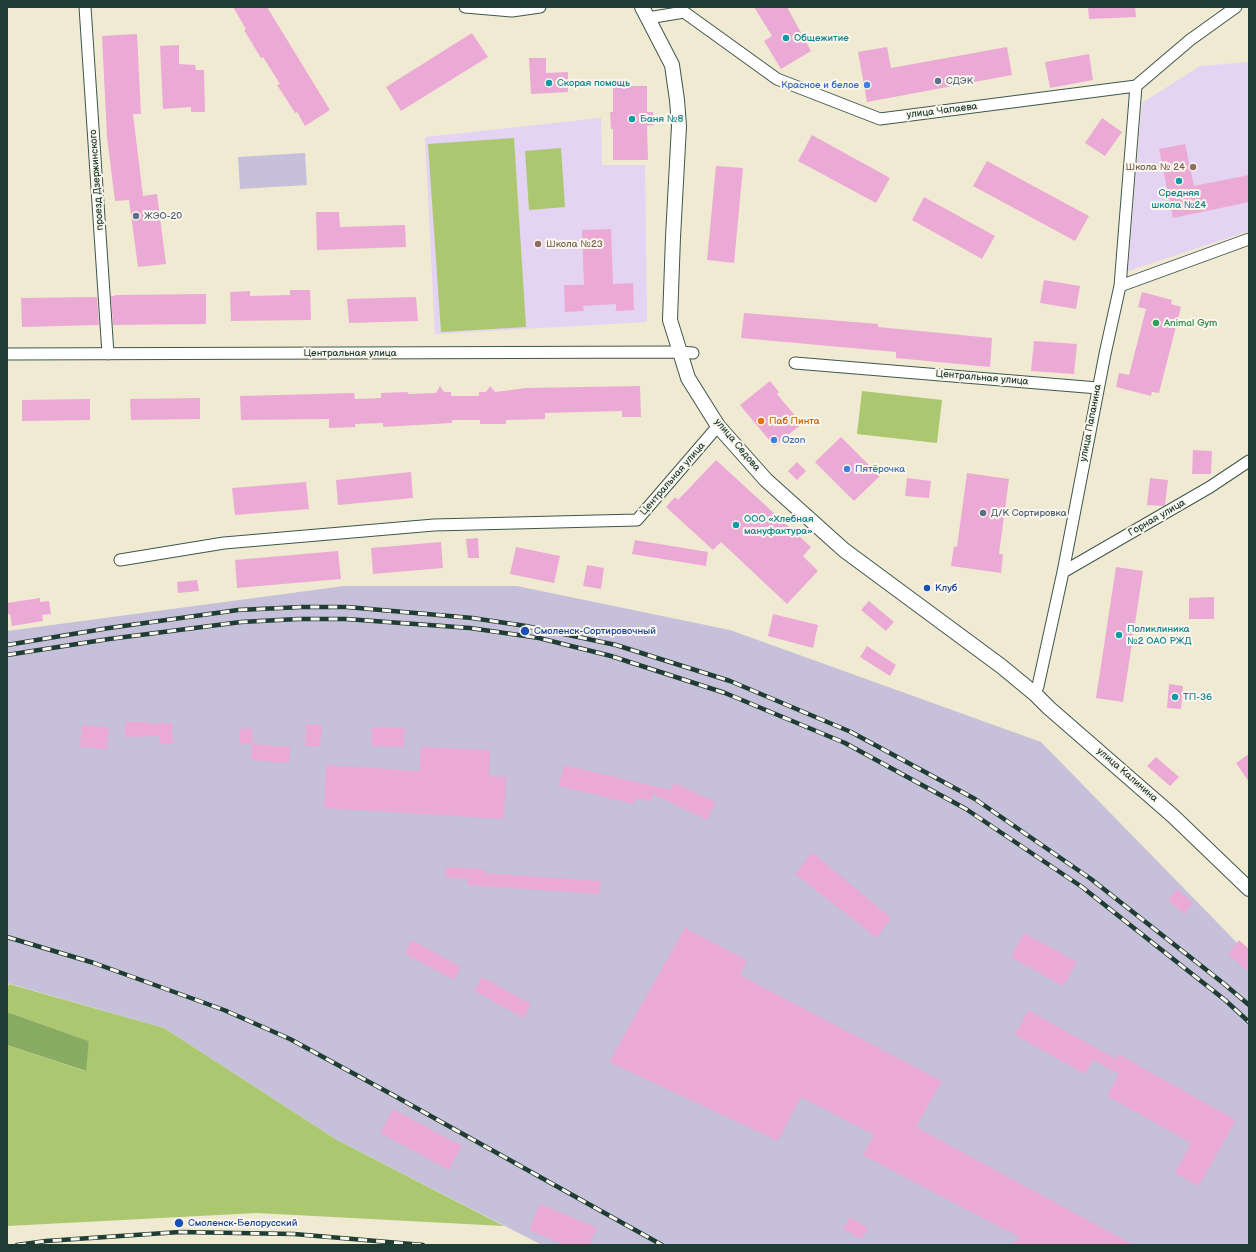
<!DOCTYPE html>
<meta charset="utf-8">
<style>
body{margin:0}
#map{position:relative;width:1256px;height:1252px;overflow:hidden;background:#f1ead2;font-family:"Balsamiq Sans",sans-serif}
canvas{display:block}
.frame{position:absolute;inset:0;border:8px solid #1f3d34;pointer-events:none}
</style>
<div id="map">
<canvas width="1256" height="1252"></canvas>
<div class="frame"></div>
</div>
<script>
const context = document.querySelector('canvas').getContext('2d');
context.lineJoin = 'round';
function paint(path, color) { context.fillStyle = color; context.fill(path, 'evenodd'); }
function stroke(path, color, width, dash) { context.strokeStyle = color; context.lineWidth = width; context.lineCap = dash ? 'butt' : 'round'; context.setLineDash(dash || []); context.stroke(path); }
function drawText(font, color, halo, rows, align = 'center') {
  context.font = font + ' "Balsamiq Sans",sans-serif'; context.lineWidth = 4; context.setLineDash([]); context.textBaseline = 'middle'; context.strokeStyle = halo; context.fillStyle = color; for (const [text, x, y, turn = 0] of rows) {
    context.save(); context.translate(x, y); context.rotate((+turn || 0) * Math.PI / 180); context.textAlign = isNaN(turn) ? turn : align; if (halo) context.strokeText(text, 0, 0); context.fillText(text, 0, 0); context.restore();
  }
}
paint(new Path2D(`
 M 1249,62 L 1249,231 L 1128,271 L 1142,103 L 1200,66 Z
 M 601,118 L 602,165 L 645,165 L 647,322 L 435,334 L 425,137 Z`), '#e4d3f2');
paint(new Path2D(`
 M 305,153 L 307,185 L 240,189 L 238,157 Z
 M 344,586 L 517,586 L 730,630 L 1041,742 L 1249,955 L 1249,1245 L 542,1245 L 337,1140 L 164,1028 L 7,983 L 7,631 Z`), '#c6c0da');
paint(new Path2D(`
 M 514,138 L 526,327 L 441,332 L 428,144 Z
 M 561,148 L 565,207 L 529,210 L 525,151 Z
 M 862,391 L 942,400 L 937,443 L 857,434 Z
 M 9,984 L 164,1028 L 337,1140 L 504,1226 L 257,1213 L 7,1226 L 7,1045 L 85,1071 L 89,1041 L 7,1012 L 7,989 Z`), '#abc870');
paint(new Path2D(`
 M 7,1012 L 89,1041 L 86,1071 L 7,1045 Z`), '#88ac62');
paint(new Path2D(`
 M 233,7 L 267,7 L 330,110 L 305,126 L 297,112 L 295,113 L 285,97 L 277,85 L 280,84 L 263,57 L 261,58 L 244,30 L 246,29 Z
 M 754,7 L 787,7 L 811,51 L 781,69 L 764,41 L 772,36 Z
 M 1088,7 L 1135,7 L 1136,17 L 1089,19 Z
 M 472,33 L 488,57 L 401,111 L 386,87 Z
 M 137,34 L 141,114 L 133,114 L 143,196 L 157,194 L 166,264 L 138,267 L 129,200 L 115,201 L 107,137 L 102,36 Z
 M 179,45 L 179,64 L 195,65 L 196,70 L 204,70 L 205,112 L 191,112 L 191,107 L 163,109 L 160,46 Z
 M 887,47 L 891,68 L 1007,47 L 1012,75 L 867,102 L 858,52 Z
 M 1089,54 L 1093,80 L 1050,88 L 1045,62 Z
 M 529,58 L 546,58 L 546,73 L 568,72 L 568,92 L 531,94 Z
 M 613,86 L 647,86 L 647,112 L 653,112 L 654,125 L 647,126 L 648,160 L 613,160 L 613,129 L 611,129 L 610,112 L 613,112 Z
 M 1102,118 L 1122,132 L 1105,156 L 1085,143 Z
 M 812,135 L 890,178 L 876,203 L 798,161 Z
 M 1185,144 L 1194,186 L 1249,175 L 1249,202 L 1173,218 L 1159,149 Z
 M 987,161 L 1089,216 L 1075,241 L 973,186 Z
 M 716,166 L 743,168 L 734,263 L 707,260 Z
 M 924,197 L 995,236 L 982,259 L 912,220 Z
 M 316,212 L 339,212 L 340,227 L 405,225 L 406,247 L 317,250 Z
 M 611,229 L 613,284 L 633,283 L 634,310 L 616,311 L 616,304 L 583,306 L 584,311 L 565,312 L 564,285 L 584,285 L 582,230 Z
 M 1044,280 L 1080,286 L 1076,309 L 1040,303 Z
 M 290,290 L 310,290 L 311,320 L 231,321 L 230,292 L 250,291 L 250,296 L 290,295 Z
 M 1142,292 L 1172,300 L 1171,304 L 1181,307 L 1159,393 L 1152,392 L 1151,396 L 1116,387 L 1119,373 L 1129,375 L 1146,309 L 1138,307 Z
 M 206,294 L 206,324 L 113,325 L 111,296 L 115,296 L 115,295 Z
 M 97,297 L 99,325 L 22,327 L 21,298 Z
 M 416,297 L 418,321 L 349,323 L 347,299 Z
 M 744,313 L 878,324 L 878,327 L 992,338 L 990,367 L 896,358 L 896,352 L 741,338 Z
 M 1034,341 L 1077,344 L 1074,374 L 1031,371 Z
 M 770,381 L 779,392 L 777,394 L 802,424 L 774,446 L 740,405 Z
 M 440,386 L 444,392 L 451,392 L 451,396 L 479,396 L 479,392 L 486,392 L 490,386 L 495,392 L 526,388 L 640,386 L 641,417 L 622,417 L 622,411 L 545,413 L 545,419 L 506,420 L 506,424 L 480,424 L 480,420 L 452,420 L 452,423 L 383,427 L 383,423 L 355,424 L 355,427 L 329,428 L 329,419 L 241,420 L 240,396 L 354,393 L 355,399 L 381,398 L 381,393 L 408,392 L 408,394 L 436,393 Z
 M 200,398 L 200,419 L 131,420 L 130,399 Z
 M 90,399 L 90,420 L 22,421 L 22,400 Z
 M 841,437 L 880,476 L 854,501 L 815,462 Z
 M 1193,450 L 1212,451 L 1211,474 L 1192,474 Z
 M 716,460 L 811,547 L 803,556 L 818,571 L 787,604 L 721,542 L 713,550 L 666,507 L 675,497 L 678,500 Z
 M 797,462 L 806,471 L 797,480 L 788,471 Z
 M 411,472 L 413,498 L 338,505 L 336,480 Z
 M 967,473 L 1009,479 L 999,554 L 1003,554 L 1001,573 L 951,566 L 954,546 L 957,547 Z
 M 907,478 L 931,481 L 929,498 L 905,496 Z
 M 1150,478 L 1168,480 L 1165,505 L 1163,506 L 1147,505 Z
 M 306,482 L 309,509 L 235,515 L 232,488 Z
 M 478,538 L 479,558 L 468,558 L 466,539 Z
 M 635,540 L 708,552 L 706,566 L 632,554 Z
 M 441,542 L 443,568 L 373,574 L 371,548 Z
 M 516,547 L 560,556 L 554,583 L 510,574 Z
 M 338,551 L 341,579 L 237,588 L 235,560 Z
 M 587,565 L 604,568 L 601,589 L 583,586 Z
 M 1116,567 L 1143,571 L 1123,702 L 1096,698 Z
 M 197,580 L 199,591 L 178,593 L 177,582 Z
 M 1214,597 L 1214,619 L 1189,619 L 1189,598 Z
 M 40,598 L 40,602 L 49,601 L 51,614 L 42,615 L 43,621 L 12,626 L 10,614 L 7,614 L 7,603 Z
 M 869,601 L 894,622 L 886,631 L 861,610 Z
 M 773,614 L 818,625 L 813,648 L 768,636 Z
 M 867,646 L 896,665 L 890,676 L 860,657 Z
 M 1169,684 L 1183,686 L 1181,709 L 1167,708 Z
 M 125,722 L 149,722 L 149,724 L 172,723 L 173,744 L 160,744 L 160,736 L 125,737 Z
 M 306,724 L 322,725 L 320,746 L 305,746 Z
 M 82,725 L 109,727 L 107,749 L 80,747 Z
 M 372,727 L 405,728 L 404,747 L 372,746 Z
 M 252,728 L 253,744 L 240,744 L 240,729 Z
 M 252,744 L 290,747 L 289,763 L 251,760 Z
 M 421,747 L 490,750 L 489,776 L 506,777 L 504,819 L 324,808 L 326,765 L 419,771 Z
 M 1249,754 L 1249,782 L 1236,763 Z
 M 1156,757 L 1179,777 L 1170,786 L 1147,766 Z
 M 564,765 L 670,790 L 674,783 L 716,802 L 707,820 L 653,794 L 651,801 L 636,798 L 634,804 L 559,786 Z
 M 812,852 L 891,918 L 877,938 L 795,874 Z
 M 446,867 L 484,869 L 484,873 L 601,881 L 600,894 L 467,885 L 468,879 L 445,877 Z
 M 1177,889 L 1193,903 L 1184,914 L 1168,900 Z
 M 685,928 L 747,960 L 740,975 L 942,1081 L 916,1127 L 1134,1245 L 1014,1245 L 1019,1237 L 863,1155 L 874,1135 L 801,1097 L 778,1141 L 609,1062 Z
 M 1024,933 L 1077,962 L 1063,986 L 1011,957 Z
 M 412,940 L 461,967 L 454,980 L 405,954 Z
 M 1239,940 L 1249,949 L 1249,972 L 1228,954 Z
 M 482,977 L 531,1004 L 524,1018 L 474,991 Z
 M 1028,1010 L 1116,1059 L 1118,1054 L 1236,1120 L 1199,1186 L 1175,1173 L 1191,1143 L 1107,1096 L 1119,1074 L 1093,1060 L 1085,1074 L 1015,1035 Z
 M 393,1109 L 462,1146 L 449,1170 L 380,1133 Z
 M 540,1204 L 597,1228 L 589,1245 L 565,1245 L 529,1230 Z
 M 850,1217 L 868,1228 L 861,1239 L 843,1229 Z`), '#ebaad5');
const minor = new Path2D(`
 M 85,7 L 108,354
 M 465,7 L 512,11 L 540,7
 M 648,18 L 684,12 L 777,79 L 880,119 L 1136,86 L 1190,40 L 1236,7
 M 1120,286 L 1136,86
 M 7,354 L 680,352 L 693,353
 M 795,363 L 1098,388
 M 120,560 L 224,543 L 434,525 L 637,520 L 718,426
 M 1063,572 L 1210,487 L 1249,461
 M 1035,694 L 1038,686 L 1063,572 L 1105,354 L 1120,286 L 1249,239`);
const tertiary = new Path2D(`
 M 642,7 L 672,65 L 677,100 L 679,126 L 673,237 L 670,320 L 688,378 L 718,426 L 766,480 L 844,550 L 1001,666 L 1035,694 L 1049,708 L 1173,816 L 1249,889`);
stroke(minor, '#3e574c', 13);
stroke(tertiary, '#3e574c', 16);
stroke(minor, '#fff', 11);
stroke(tertiary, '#fff', 14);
const rail = new Path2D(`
 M 7,645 L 109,628 L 238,610 L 302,607 L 347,607 L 472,618 L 526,626 L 616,645 L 730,681 L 851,732 L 975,799 L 1091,879 L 1223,983 L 1249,1005
 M 7,655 L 109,639 L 241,622 L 298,619 L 346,619 L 470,628 L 539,638 L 611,656 L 725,693 L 845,743 L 966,809 L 1082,887 L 1225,1000 L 1249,1022
 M 7,937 L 94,963 L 224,1010 L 290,1039 L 393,1095 L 662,1245
 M 17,1245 L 46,1241 L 180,1232 L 294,1234 L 423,1245`);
stroke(rail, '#1f3d34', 4.5);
stroke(rail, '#fbf7ec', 3, [9]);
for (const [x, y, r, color] of [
 [786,38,4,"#0f9aa8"],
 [938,81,4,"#5c6f8a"],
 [549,83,4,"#0f9aa8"],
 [867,85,4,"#3f7fe0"],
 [632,119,4,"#0f9aa8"],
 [1193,167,4,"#8d6e63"],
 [1179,181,4,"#0f9aa8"],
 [136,216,4,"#5c6f8a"],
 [538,244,4,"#8d6e63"],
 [1156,323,4,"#2e9e5b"],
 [761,421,4,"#e8710a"],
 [774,440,4,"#3f7fe0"],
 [847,469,4,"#3f7fe0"],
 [983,513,4,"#5c6f8a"],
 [736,525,4,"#0f9aa8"],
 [927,588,4,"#1a4fb4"],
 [525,631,5,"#1a4fb4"],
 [1119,635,4,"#0f9aa8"],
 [1175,697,4,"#0f9aa8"],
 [179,1223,5,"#1a4fb4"]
]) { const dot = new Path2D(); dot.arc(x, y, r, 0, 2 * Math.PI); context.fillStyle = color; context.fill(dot); stroke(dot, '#fbf7ec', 1.5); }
drawText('10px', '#0d838f', '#fbf7ec', [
 ["Общежитие",794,38],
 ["Скорая помощь",557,83],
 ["Баня №8",640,119],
 ["Средняя",1179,193,"center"],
 ["школа №24",1179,205,"center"],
 ["ООО «Хлебная",744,519],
 ["мануфактура»",744,531],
 ["Поликлиника",1127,629],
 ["№2 ОАО РЖД",1127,641],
 ["ТП-36",1183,697]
], 'left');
drawText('10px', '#4e5e75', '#fbf7ec', [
 ["СДЭК",946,81],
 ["ЖЭО-20",144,216],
 ["Д/К Сортировка",991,513]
], 'left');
drawText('10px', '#366cbe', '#fbf7ec', [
 ["Красное и белое",859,85,"right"],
 ["Ozon",782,440],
 ["Пятёрочка",855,469]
], 'left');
drawText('10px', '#1f3d34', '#fbf7ec', [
 ["улица Чапаева",942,111,-7],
 ["проезд Дзержинского",97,180,-94],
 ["Центральная улица",350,353],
 ["Центральная улица",982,378,5],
 ["улица Папанина",1091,423,-79],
 ["улица Седова",737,445,50],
 ["Центральная улица",673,479,-49],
 ["Горная улица",1157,518,-30],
 ["улица Калинина",1127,775,41]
]);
drawText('10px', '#785e54', '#fbf7ec', [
 ["Школа № 24",1185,167],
 ["Школа №23",546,244,"left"]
], 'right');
drawText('10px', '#27864d', '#fbf7ec', [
 ["Animal Gym",1164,323]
], 'left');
drawText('10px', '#c56008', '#fbf7ec', [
 ["Паб Пинта",769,421]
], 'left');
drawText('10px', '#164399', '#fbf7ec', [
 ["Клуб",935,588],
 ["Смоленск-Сортировочный",534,631],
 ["Смоленск-Белорусский",188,1223]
], 'left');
</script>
